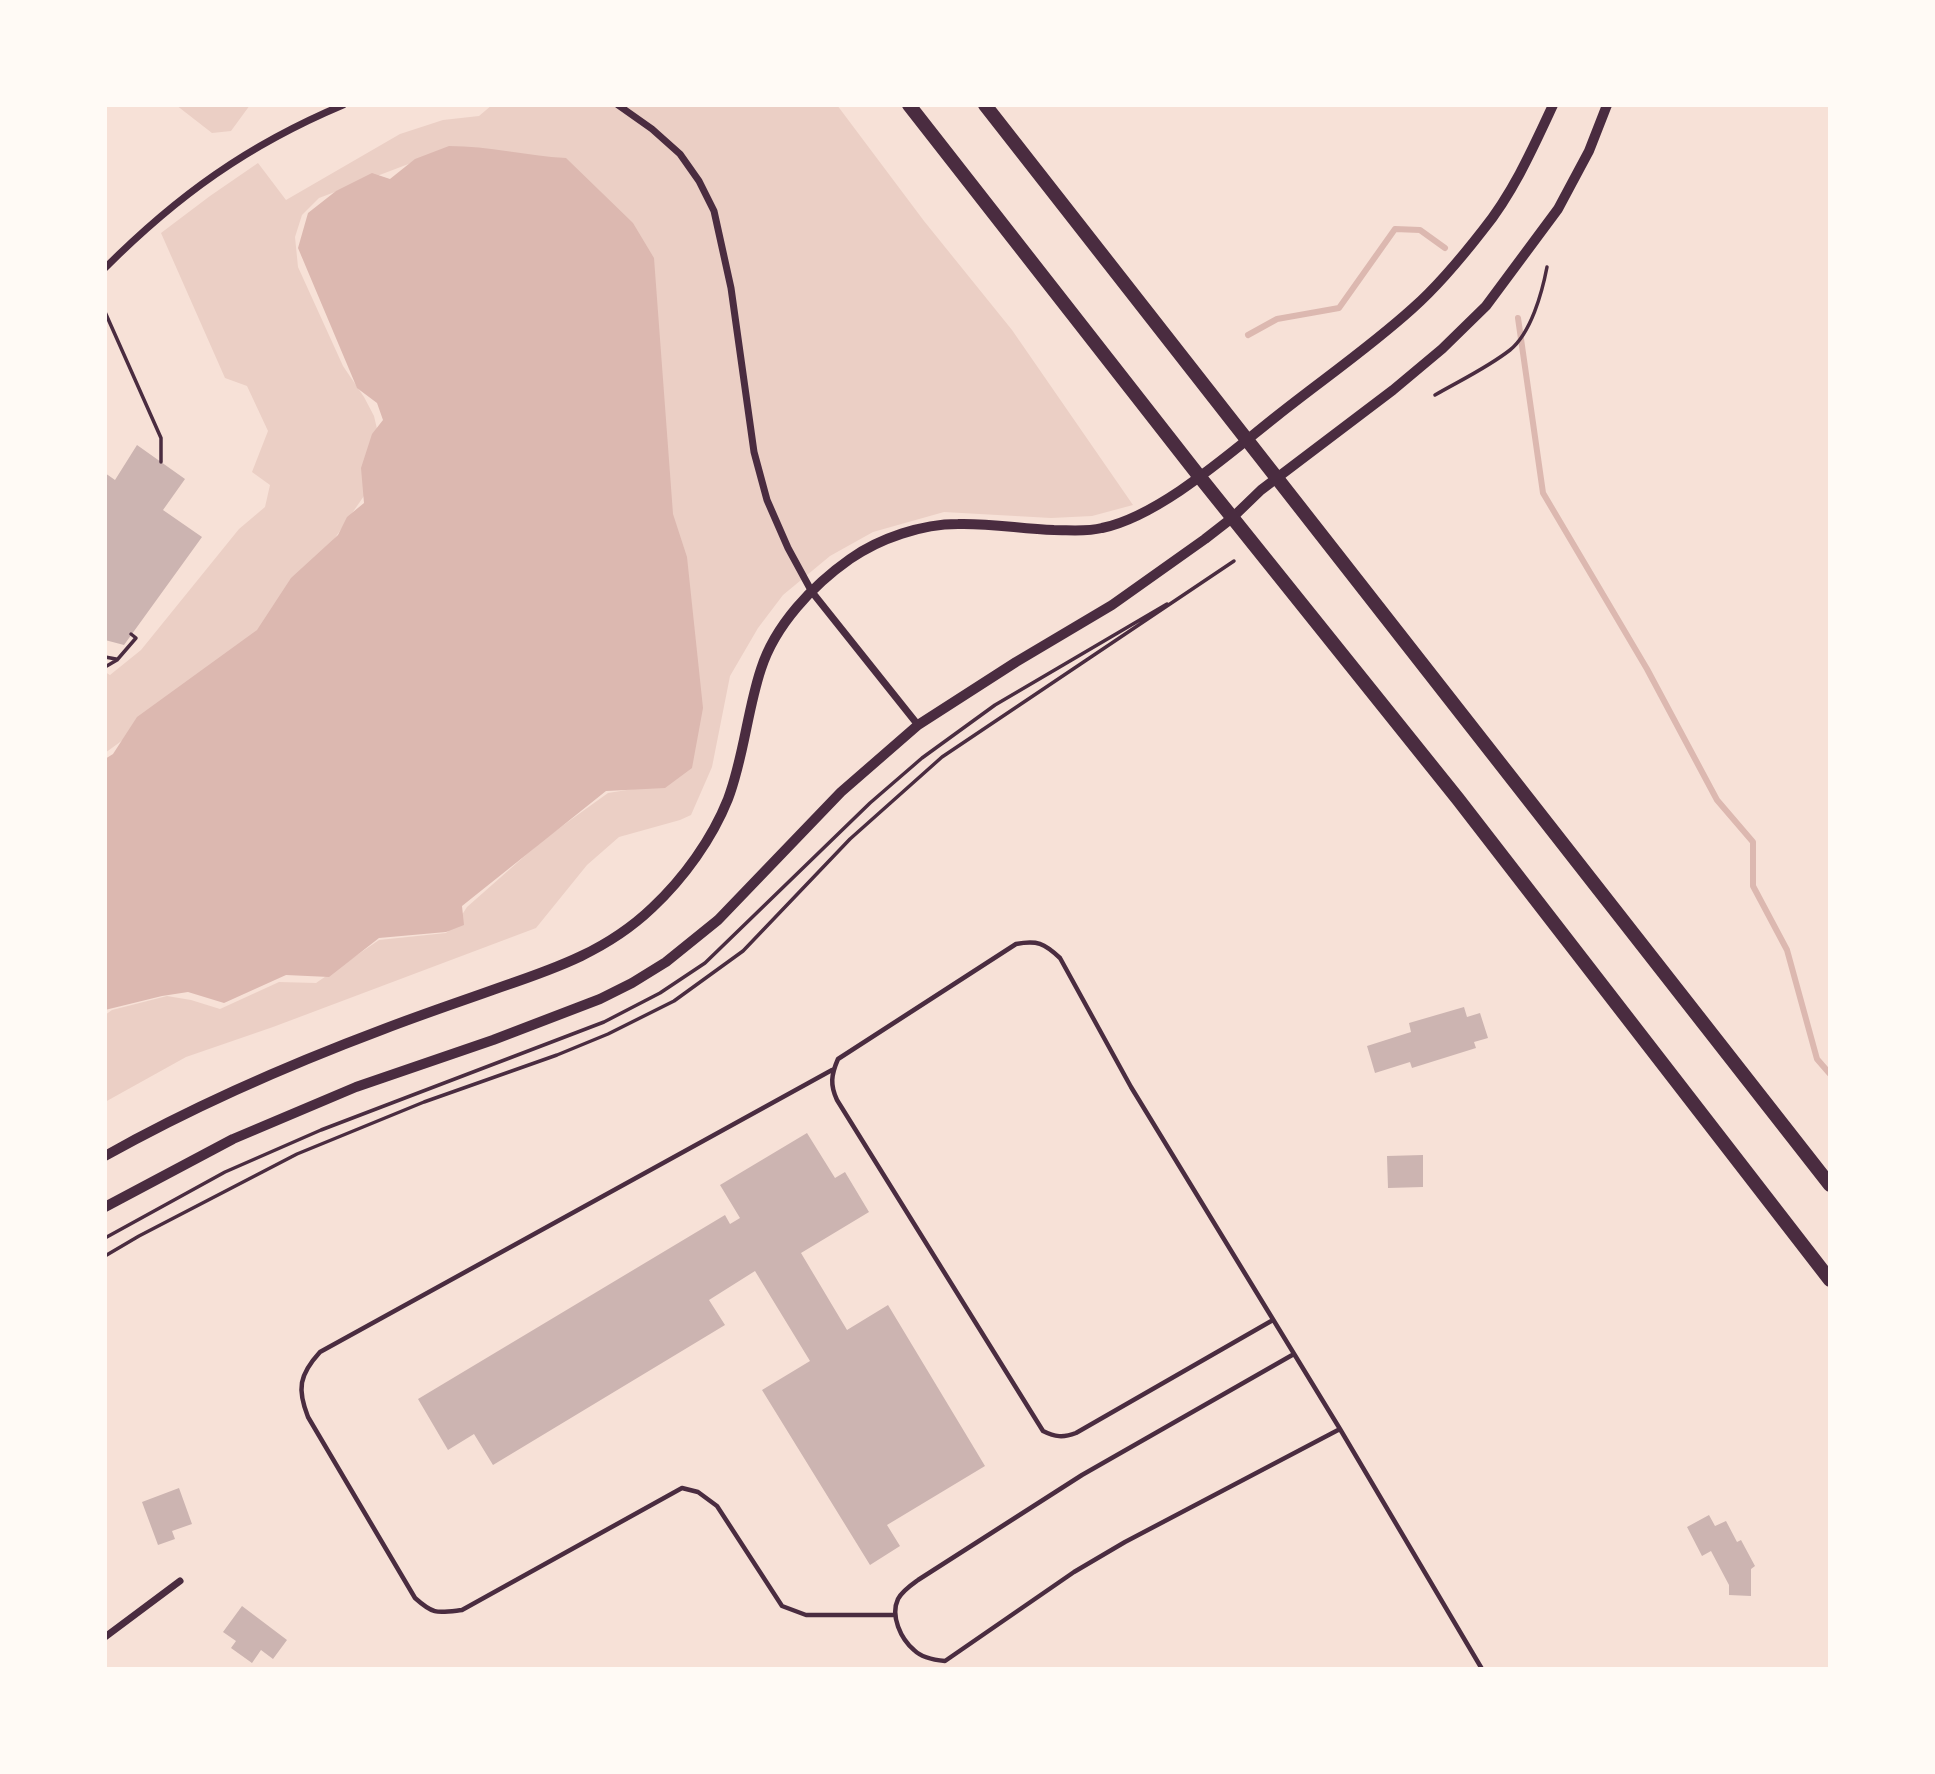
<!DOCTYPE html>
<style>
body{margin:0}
#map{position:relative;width:1935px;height:1774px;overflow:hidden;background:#f7e1d7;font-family:Roboto,sans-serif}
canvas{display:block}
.frame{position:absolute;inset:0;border:107px solid #fffaf5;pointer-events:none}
</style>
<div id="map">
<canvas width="1935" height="1774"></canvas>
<div class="frame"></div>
</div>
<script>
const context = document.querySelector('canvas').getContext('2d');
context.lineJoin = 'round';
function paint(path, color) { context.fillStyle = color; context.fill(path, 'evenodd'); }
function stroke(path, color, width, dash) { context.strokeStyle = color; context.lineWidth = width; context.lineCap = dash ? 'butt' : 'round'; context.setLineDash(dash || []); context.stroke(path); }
paint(new Path2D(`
 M 176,105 L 250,105 L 231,131 L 212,133 Z
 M 492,105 L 837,105 L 924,221 L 1012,330 L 1133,505 L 1092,516 L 1051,518 L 944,512 L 873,532 L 830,556 L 783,595 L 758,628 L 730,676 L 712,767 L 691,815 L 680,820 L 619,837 L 587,865 L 536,928 L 273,1027 L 186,1057 L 105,1102 L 105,1015 L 112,1010 L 167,996 L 191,1000 L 220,1009 L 279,982 L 316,983 L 379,940 L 446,933 L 456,924 L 467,907 L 544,839 L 608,793 L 633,789 L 448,149 L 319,198 L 302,215 L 295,237 L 298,267 L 343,366 L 364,397 L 374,416 L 381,446 L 377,477 L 304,583 L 215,673 L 105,753 L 105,672 L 110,675 L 141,650 L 239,529 L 265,507 L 270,485 L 252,472 L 268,431 L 247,386 L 225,378 L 161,233 L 210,196 L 258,163 L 286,200 L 400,134 L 443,120 L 479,116 Z`), '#ebcfc5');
paint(new Path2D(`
 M 449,146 C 489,146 527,156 566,158 L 633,223 L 654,258 L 673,514 L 687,557 L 703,708 L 692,768 L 665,788 L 606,791 L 462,906 L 464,925 L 446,932 L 379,938 L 329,977 L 286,975 L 224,1003 L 188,992 L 162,996 L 105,1010 L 105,759 L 113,754 L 137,717 L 257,630 L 291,578 L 338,535 L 347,517 L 364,503 L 361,468 L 372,434 L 383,420 L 377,403 L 357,388 L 298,248 L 308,213 L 336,191 L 372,173 L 390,179 L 415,159 Z`), '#dcb8b0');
stroke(new Path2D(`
 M 1518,318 L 1543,493 L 1647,669 L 1717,800 L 1753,842 L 1753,886 L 1787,950 L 1817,1059 L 1830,1074
 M 1248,335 L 1277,319 L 1339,308 L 1395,229 L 1420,230 L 1445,248`), '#dcb8b0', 6);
paint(new Path2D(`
 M 137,445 L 185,479 L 163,510 L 202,537 L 124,645 L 105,640 L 105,473 L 115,480 Z
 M 1464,1007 L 1467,1017 L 1480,1013 L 1488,1038 L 1474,1042 L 1476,1048 L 1412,1068 L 1410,1062 L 1375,1073 L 1367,1046 L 1411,1032 L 1409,1023 Z
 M 807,1133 L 835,1178 L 845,1172 L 869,1212 L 801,1253 L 847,1330 L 888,1305 L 985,1466 L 887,1525 L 900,1546 L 870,1565 L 762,1390 L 810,1361 L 755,1271 L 709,1300 L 725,1325 L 493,1465 L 474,1434 L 448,1450 L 418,1399 L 725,1215 L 730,1224 L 740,1218 L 720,1185 Z
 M 1423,1155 L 1423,1187 L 1388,1188 L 1387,1156 Z
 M 179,1488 L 192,1524 L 172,1531 L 175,1539 L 158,1545 L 142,1502 Z
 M 1709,1515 L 1715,1526 L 1726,1521 L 1737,1542 L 1741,1540 L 1755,1566 L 1751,1569 L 1751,1596 L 1729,1595 L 1729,1585 L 1711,1551 L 1702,1556 L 1687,1527 Z
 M 242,1606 L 287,1640 L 273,1659 L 261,1650 L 252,1663 L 231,1648 L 236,1641 L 223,1632 Z`), '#ccb4b1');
stroke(new Path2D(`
 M 105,312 L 161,438 L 161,462
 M 1435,395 C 1459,381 1487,368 1510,350 C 1531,333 1542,293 1547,267
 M 105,657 L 116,659
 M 105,667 L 117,660 L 136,638 L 131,634
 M 105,1238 L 225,1172 L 321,1130 L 604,1022 L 660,993 L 705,963 L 870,803 L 922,758 L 995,705 L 1167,604
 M 105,1256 L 139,1236 L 297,1154 L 424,1102 L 557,1055 L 608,1034 L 674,1001 L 743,951 L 850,839 L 942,757 L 1234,561`), '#4a2c40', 3.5);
stroke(new Path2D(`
 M 832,1070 L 320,1352 C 299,1375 297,1389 308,1417 L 415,1598 C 434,1615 437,1613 462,1610 L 682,1488 L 698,1492 L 717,1506 L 782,1606 L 806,1615 L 895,1615
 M 1273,1320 L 1076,1433 C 1063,1438 1055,1437 1043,1431 L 837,1100 C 830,1085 831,1075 838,1059 L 1016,944 C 1037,940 1044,943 1060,958 L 1131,1087 L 1340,1429 L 1482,1669
 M 1294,1354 L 1082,1475 L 918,1580 C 911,1585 902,1591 898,1599 C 890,1616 901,1639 914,1650 C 922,1658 934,1660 945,1661 L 1074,1572 L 1125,1542 L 1340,1429`), '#4a2c40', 4.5);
stroke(new Path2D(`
 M 618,105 L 652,129 L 680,154 L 699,181 L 714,211 L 731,288 L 754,452 L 767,500 L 788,548 L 812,592 L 918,725
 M 105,268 C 178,195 248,145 343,105
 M 105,1637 L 180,1581`), '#4a2c40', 7);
stroke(new Path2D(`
 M 105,1156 C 194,1106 288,1065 384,1029 C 423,1014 462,1001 501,987 C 557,968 608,950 652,908 C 684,878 712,839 728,799 C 744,757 747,711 761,669 C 775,625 813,585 850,559 C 880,538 922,524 958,524 C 990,523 1022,529 1054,530 C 1070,530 1086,532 1102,528 C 1160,516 1231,452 1278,415 C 1322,380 1370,347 1413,308 C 1439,285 1462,257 1483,230 C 1513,193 1533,148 1553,105
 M 105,1207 L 233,1139 L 356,1087 L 493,1040 L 600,999 L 632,983 L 666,962 L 718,920 L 841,792 L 918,725 L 1016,662 L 1112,605 L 1205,539 L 1232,518 L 1261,490 L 1393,390 L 1442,349 L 1486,306 L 1558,209 L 1589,151 L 1607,105`), '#4a2c40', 10);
stroke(new Path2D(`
 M 909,105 L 1199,476 L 1458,799 L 1830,1280
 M 985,105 L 1830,1185`), '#4a2c40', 14);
</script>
